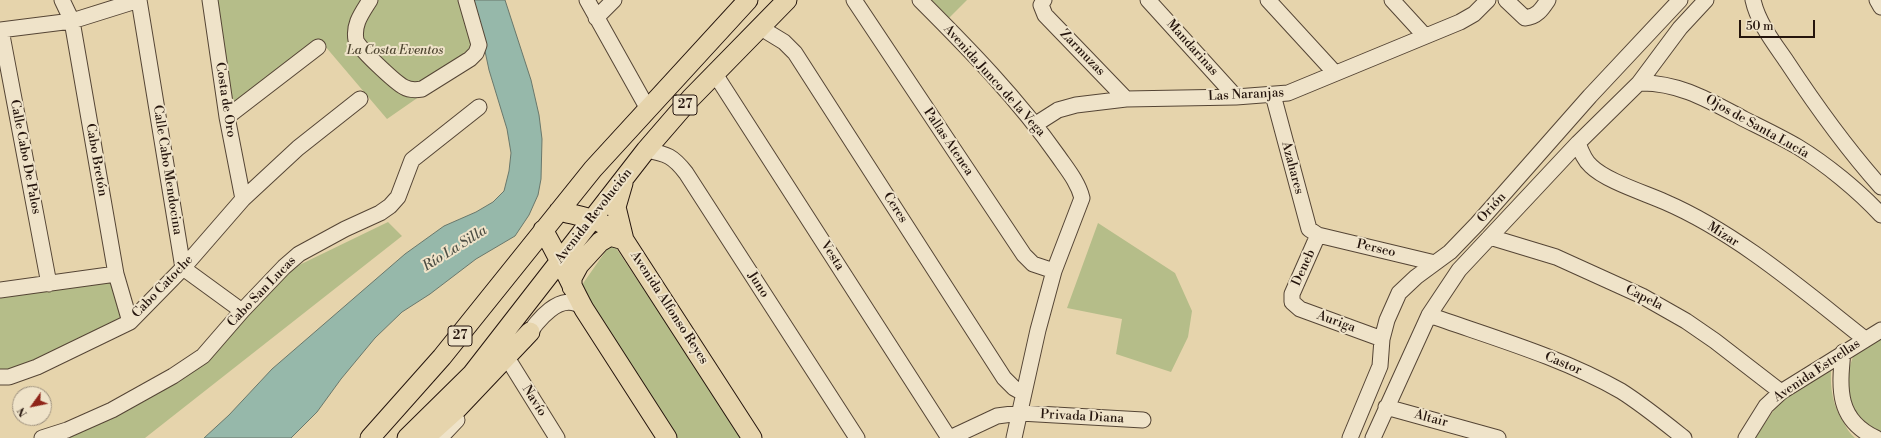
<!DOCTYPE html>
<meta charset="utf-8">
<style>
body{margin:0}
#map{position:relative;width:1881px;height:438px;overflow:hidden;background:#e6d4ac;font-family:"Libre Bodoni",serif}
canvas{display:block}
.north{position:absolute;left:12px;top:386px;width:40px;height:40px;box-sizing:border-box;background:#efe3c9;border:1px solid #9e917e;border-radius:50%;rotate:237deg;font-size:11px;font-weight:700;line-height:16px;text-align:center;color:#25150d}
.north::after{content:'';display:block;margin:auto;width:14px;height:18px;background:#8f2418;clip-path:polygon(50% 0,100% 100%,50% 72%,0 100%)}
.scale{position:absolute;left:1739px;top:20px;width:76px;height:18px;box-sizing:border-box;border:2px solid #25150d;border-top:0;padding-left:5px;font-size:12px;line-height:14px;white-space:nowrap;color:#25150d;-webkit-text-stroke:3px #efe3c9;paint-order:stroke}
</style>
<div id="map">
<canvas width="1881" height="438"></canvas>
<div class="north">N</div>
<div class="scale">50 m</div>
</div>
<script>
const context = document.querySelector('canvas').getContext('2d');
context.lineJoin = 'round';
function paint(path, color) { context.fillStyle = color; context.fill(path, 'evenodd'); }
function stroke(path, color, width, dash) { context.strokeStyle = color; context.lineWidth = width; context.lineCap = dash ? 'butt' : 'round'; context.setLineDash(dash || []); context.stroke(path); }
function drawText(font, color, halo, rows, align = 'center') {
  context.font = font + ' "Libre Bodoni",serif'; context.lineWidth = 4; context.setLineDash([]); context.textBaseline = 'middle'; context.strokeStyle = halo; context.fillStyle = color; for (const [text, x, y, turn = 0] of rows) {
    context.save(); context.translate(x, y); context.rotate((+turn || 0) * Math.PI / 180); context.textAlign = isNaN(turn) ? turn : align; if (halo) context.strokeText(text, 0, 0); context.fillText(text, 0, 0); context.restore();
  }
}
paint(new Path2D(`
 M 216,0 L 468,0 L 485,51 L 387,119 L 319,39 L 230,111 Z
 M 931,0 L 967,0 L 949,18 Z
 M 388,222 L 402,236 L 145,438 L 49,438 L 192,368 L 291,269 Z
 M 1098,223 L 1175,273 L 1192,311 L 1188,337 L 1171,372 L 1116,354 L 1122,319 L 1067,308 Z
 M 612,242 L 743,438 L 671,438 L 577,292 Z
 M 113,276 L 122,319 L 12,371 L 0,372 L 0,295 Z
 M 1881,335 L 1881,433 L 1861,424 L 1845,399 L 1846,377 L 1855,351 Z
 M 1831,369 C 1830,390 1833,406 1844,423 C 1847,429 1850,434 1855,438 L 1755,438 L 1780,401 Z`), '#b5bd89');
const water = new Path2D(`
 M 468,0 L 505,0 L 531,80 L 539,115 L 542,139 L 541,179 L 538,195 L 529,215 L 515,236 L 476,259 L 430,294 L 402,312 L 375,338 L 341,379 L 317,412 L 291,438 L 204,438 L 229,415 L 272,369 L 405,254 L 444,226 L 476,212 L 493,202 L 504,191 L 509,171 L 511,153 L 507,129 L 489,70 L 485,51 Z`);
paint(water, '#96b8aa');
stroke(water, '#69776b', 1);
const minor = new Path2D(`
 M 62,0 L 72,21 L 116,274 L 130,322
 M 139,0 L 183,268 L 242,311
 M 210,0 L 227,117 L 243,199
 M 370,0 C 362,13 353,24 356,40 C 357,47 396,83 404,87 C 409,90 416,90 422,89 L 470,59 L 476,53 L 479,45 L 466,0
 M 587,0 L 648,109
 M 854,0 L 1024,255 L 1033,264 L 1054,271
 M 920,0 C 969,49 1018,99 1058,156 C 1067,169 1078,182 1082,198 L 1054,271 L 1038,330 L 1014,438
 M 1044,0 L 1041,5 L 1045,15 L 1126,99
 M 1148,0 L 1236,97
 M 1268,0 L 1335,73
 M 1392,0 L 1425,36
 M 1506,0 L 1525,18 C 1537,17 1542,9 1548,0
 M 1753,0 C 1758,23 1774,43 1787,62 C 1816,106 1846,148 1881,187
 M 1877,0 L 1881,7
 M 596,18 L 614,0
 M 761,28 L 784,42 L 795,53 L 1004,378 L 1014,388 L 1023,393
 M 0,30 L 72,21 L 139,0
 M 1,30 L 49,284
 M 715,74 L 949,438
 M 1639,83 C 1679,82 1710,101 1744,119 C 1762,128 1781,137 1798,147 C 1826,164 1859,191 1881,215
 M 1273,95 L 1309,229 L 1318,235 L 1435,263
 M 227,117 L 318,47
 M 1036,124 L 1058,110 L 1076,105 L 1126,99 L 1236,97 L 1288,93 L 1460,22 L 1474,14 L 1488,0
 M 1578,143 C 1581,151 1584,160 1591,166 C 1606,181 1645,193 1665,202 C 1737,233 1804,291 1865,339
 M 646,150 C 667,154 673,156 686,173 L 857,438
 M 1318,235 L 1292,294 L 1292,302 L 1300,309 L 1382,339
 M 1490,237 L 1556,257 L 1642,296 L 1686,321 L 1715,341 L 1781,392
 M 0,290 L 116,274
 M 1429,315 C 1494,338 1561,357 1621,391 C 1643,405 1664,422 1684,438
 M 524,341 C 535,323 562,287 584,309
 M 1843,352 C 1839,389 1837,420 1876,438
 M 511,364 L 557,438
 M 0,377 L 9,377 L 37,367 L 130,322 L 183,268 L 243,199 L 298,148 L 360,99
 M 1386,407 L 1498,438
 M 42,438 L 67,430 L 112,410 L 173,376 L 203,356 L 242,311 L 284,267 L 299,254 L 345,229 L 380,213 L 390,206 L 398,197 L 412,160 L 479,107
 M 440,438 L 457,420
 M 950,438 L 997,416 L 1020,413 L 1143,420
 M 1350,438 L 1380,366 L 1382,339 L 1387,320 L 1399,293 L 1416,277 L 1450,252 L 1477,224 L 1590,96 L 1680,0
 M 1373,438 L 1429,315 L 1459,270 L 1578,143 L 1639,83 L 1680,28 L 1706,0
 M 1746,438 L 1766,406 L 1781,392 L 1881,330`);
const major = new Path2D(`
 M 623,183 L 616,207 L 624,240
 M 559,211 C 587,218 602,218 624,240 L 752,438
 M 543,230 C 558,255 570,283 584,309 L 667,438
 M 572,287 L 572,278 L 579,265 L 600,242 L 610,236 L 624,240
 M 427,436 L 457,409 L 530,332
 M 370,438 L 442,357 L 593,169 L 748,0
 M 407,438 L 472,374 L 646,150 L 691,98 L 787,0`);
stroke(minor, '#554535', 17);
stroke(major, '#25150d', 21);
stroke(minor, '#efe3c9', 15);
stroke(major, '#e6d4ac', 19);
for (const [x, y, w] of [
 [685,105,24],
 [460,336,24]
]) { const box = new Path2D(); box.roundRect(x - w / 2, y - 10, w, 20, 3); context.fillStyle = '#efe3c9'; context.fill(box); stroke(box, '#25150d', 1); }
drawText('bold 12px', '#25150d', null, [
 ["27",685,105],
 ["27",460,336]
]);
drawText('13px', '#25150d', '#efe3c9', [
 ["Mandarinas",1192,48,48],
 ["Zarmuzas",1082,53,46],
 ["Avenida Junco de la Vega",994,81,48],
 ["Las Naranjas",1246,95,-3],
 ["Costa de Oro",225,100,81],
 ["Ojos de Santa Lucía",1757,127,29],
 ["Pallas Atenea",948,142,56],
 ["Calle Cabo De Palos",25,157,79],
 ["Cabo Bretón",96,160,80],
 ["Azahares",1292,168,75],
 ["Calle Cabo Mendocina",167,170,81],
 ["Ceres",895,208,57],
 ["Orión",1492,208,-48],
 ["Avenida Revolución",594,216,-52],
 ["Mizar",1723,235,32],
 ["Perseo",1376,249,13],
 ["Vesta",832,256,57],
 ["Deneb",1304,268,-66],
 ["Juno",758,285,57],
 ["Cabo Catoche",163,287,-46],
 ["Cabo San Lucas",262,292,-46],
 ["Capela",1644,298,27],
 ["Avenida Alfonso Reyes",669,308,57],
 ["Auriga",1336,322,20],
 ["Castor",1563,364,23],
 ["Avenida Estrellas",1817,371,-34],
 ["Navío",534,401,58],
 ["Privada Diana",1082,417,3],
 ["Altair",1431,419,15]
]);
drawText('italic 13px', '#504732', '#efe3c9', [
 ["La Costa Eventos",395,51]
]);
drawText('italic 14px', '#4d4e44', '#efe3c9', [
 ["Río La Silla",455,249,-32]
]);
</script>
